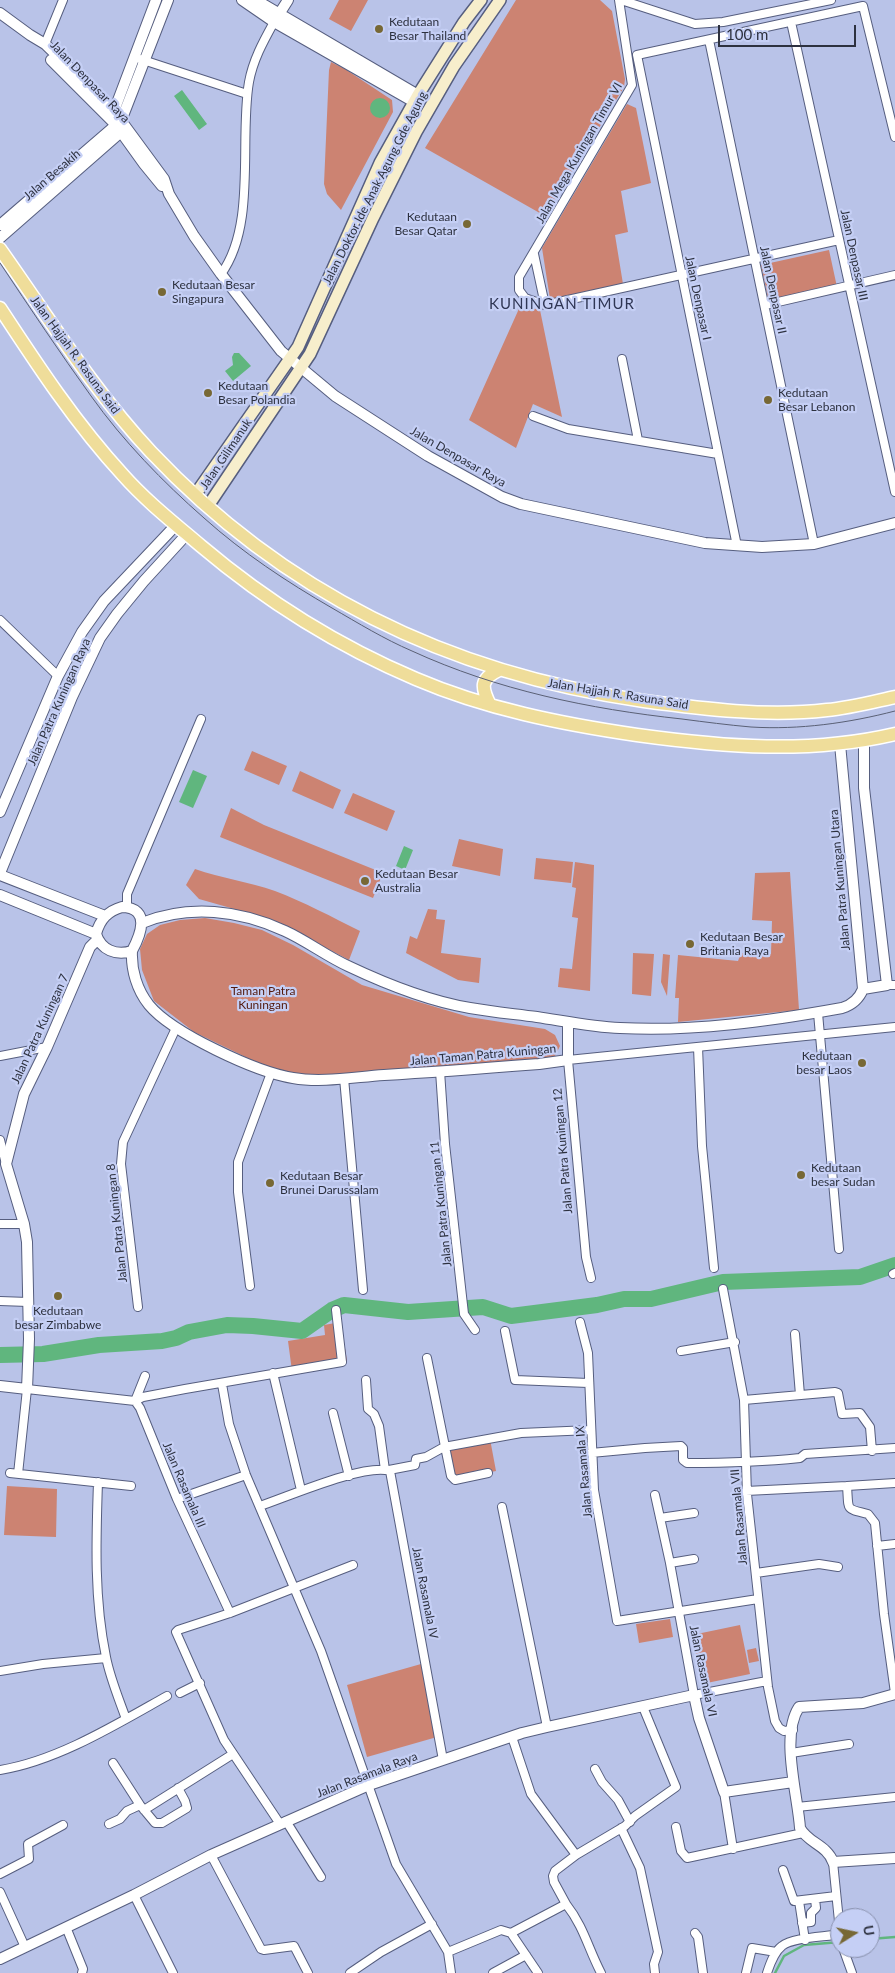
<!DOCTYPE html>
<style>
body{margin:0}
#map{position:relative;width:895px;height:1973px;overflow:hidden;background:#b9c3e8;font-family:Lato,sans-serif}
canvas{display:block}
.north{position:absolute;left:830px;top:1908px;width:50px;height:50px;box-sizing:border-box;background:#c5cff5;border:1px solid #8890ac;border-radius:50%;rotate:80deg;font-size:14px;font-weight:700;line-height:20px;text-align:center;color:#2d313f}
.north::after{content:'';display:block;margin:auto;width:18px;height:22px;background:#776835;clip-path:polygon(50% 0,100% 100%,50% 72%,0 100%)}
.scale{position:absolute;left:718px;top:25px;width:138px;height:22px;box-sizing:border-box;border:2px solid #2d313f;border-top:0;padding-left:6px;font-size:15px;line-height:18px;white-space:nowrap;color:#2d313f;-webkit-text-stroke:4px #c5cff5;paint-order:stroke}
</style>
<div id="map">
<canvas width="895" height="1973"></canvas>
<div class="north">U</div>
<div class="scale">100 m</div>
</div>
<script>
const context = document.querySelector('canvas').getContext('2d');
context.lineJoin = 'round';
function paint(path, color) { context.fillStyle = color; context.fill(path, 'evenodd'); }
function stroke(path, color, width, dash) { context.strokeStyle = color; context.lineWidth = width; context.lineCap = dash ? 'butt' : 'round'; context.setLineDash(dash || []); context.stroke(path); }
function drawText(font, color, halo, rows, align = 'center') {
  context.font = font + ' Lato,sans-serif'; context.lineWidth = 4.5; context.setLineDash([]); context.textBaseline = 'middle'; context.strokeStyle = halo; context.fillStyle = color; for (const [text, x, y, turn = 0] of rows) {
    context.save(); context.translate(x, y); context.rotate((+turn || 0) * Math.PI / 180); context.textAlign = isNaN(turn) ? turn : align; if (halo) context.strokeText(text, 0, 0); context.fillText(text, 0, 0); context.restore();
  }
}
paint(new Path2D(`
 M 339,0 L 368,0 L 351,31 L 329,19 Z
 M 516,0 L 600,0 L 612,11 L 625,79 L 624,87 L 545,216 L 425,148 Z
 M 331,62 L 345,69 L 392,100 L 393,112 L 341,210 L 327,194 L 324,184 L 329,70 Z
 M 627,104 L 636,108 L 651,183 L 621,191 L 628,232 L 615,235 L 623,284 L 550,299 L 542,248 Z
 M 829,250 L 837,287 L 769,302 L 761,265 Z
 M 522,302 L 532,308 L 540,310 L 562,417 L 533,404 L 516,448 L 469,420 Z
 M 252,751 L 287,766 L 279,785 L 244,770 Z
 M 300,771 L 341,790 L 333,809 L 292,791 Z
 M 353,793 L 395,811 L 387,831 L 344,813 Z
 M 231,808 L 264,825 L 383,873 L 373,898 L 220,837 Z
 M 459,839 L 503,849 L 500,876 L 452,866 Z
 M 536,858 L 573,862 L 571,883 L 534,879 Z
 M 575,862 L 594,865 L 590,991 L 558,987 L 560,968 L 572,969 L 578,918 L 572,917 L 576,888 L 572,887 Z
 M 195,869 C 221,878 249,882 275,891 C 304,902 332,917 360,931 L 349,960 L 273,920 L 199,899 L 186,885 Z
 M 790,872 L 799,1010 L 678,1022 L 679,998 L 675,998 L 678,955 L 738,961 L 741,953 L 771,954 L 772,921 L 752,920 L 755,873 Z
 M 428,909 L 437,910 L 436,919 L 445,920 L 441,953 L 481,958 L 479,983 L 458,980 L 406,953 L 410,936 L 417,939 Z
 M 205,918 L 234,923 L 262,930 L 293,945 L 362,985 L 469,1017 L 545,1029 L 555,1035 L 560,1046 L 555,1056 L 546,1060 L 331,1076 L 296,1074 L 264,1066 L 194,1032 L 154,1001 L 142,970 L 140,949 L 147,934 L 160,925 L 180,920 Z
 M 633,953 L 654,954 L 651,996 L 632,994 Z
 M 663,954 L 670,955 L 667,996 L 661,982 Z
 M 341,1322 L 347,1361 L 292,1371 L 288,1341 L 325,1335 L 324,1325 Z
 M 490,1439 L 496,1471 L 456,1479 L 449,1446 Z
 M 7,1486 L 57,1489 L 56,1537 L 4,1535 Z
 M 670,1619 L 673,1637 L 639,1643 L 636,1624 Z
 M 740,1625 L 750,1674 L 702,1684 L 692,1635 Z
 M 756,1648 L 759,1661 L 749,1663 L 747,1650 Z
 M 421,1664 L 437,1737 L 367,1757 L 347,1685 Z`), '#cc8372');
paint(new Path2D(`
 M 182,90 L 207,124 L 199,130 L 174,96 Z
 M370 108a10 10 0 1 1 20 0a10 10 0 1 1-20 0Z
 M 234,353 L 239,353 L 251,366 L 233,381 L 225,371 L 233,365 L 232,357 Z
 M 193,770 L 207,776 L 193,808 L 179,802 Z
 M 404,846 L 413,850 L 405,870 L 396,866 Z`), '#60b67e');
stroke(new Path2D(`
 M 870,1939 L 895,1937
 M 775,1973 L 784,1956 L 804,1945 L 840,1942`), '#60b67e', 2.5);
stroke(new Path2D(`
 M 0,1355 L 43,1354 L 99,1345 L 162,1341 L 176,1338 L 189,1332 L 227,1325 L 253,1326 L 302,1331 L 332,1310 L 344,1305 L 408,1312 L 483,1307 L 511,1316 L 597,1305 L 624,1299 L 651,1299 L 723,1282 L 860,1277 L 895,1265`), '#60b67e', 16);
const minor = new Path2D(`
 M 621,0 L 695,24 L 723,22 L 831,0
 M 791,22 L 895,492
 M 709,40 L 814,544
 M 45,44 L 63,0
 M 140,59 L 247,94
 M 534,254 L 545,305
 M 221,274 C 257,225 239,139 249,82 C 253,60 263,42 274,22
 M 545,305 L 525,298 L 519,290 L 519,277 L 632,85 L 619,0
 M 545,305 L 839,240
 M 765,305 L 895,275
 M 622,359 L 638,440
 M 533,416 L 568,429 L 718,454
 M 737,546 L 637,55 L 863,6 L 895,137
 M 0,620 L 58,676
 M 127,907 L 127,894 L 201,719
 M 887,985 L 895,985
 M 818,1013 L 839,1249
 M 698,1047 L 702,1146 L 714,1268
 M 0,1056 L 47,1047
 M 440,1071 L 445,1144 L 464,1314 L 475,1330
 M 344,1078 L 363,1290
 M 0,1140 L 6,1164
 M 0,1224 L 24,1224
 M 893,1274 L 895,1273
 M 591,1278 L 586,1257 L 568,1060 L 895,1027
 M 250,1286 L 238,1192 L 238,1162 L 271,1073
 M 723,1289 L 744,1400 L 747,1494 L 768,1687 L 775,1721 L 779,1728 L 784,1731 L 793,1730
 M 0,1301 L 28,1302
 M 138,1307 L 121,1164 L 123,1142 L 176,1028
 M 580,1322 L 588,1353 L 594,1490 L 617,1621 L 758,1599
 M 505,1331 L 515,1380 L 588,1383
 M 795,1334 L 800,1395
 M 681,1351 L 735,1342
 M 427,1358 L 451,1476 L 455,1480 L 488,1473
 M 273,1373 L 301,1490
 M 366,1380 L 368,1409 L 374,1414 L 379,1426 L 385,1470
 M 222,1384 L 229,1424 L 246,1475 L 321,1651 L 396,1864 L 448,1952 L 451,1973
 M 744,1400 L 835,1392 L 838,1393 L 842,1414 L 860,1413 L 870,1427 L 872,1451
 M 135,1401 L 143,1397 L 185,1389 L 342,1362 L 336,1310
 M 135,1401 L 145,1376
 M 333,1413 L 349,1476
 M 591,1453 L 645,1448 L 681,1446 L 683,1448 L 683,1460 L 687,1463 C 725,1463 762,1462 800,1458 L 805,1454 L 895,1448
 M 389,1470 L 415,1465 L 416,1459 L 426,1457 L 444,1447 L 521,1433 L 590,1430
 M 10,1473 L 131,1486
 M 18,1474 L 27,1389 L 135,1401 L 140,1408 L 177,1499 L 230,1613
 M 98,1482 C 96,1541 94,1599 106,1657 C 110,1678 119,1699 126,1719
 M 847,1486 L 895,1483
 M 746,1491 L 847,1486 C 849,1512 845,1508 868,1514 L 875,1523 L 884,1614 L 895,1693
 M 655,1495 L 670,1563 L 694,1695 L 767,1681
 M 177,1499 L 246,1475
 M 260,1506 C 287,1497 365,1463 390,1471 L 443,1760
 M 502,1507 L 547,1727
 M 660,1518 L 694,1513
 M 877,1546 L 895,1544
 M 670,1563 L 694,1559
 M 756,1573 L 819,1564 L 838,1567
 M 0,1671 L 43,1664 L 106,1658
 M 180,1693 L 200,1683
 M 512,1737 L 531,1794 L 576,1855
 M 791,1753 L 849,1744
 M 113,1763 L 140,1805 L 155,1823 L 162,1823 L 187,1808 L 185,1801 L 178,1788
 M 595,1769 L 602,1782 L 618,1800 L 630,1822
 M 0,1770 C 57,1761 117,1724 167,1696
 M 724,1792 L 733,1849
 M 797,1807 L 895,1797
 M 144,1810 L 233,1754
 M 286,1821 L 321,1877
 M 109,1824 L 120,1819 L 127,1811 L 140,1805
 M 280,1824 L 224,1740 L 176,1632 L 178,1630 L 230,1613 L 353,1565
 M 676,1827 L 681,1851 L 687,1858 L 803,1833
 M 621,1828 L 640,1868 L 658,1952 L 654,1964 L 655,1973
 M 211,1855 L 261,1949 L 264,1950 L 294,1946 L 308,1973
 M 833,1862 L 840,1931
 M 783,1870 L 794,1901 L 836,1896
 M 0,1874 L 29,1859 L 28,1844 L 63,1825
 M 0,1892 L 25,1947
 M 134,1895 L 173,1973
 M 799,1901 L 805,1940
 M 566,1904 C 584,1927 588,1948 601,1973
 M 802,1923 L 811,1922 L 811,1913 L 816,1908 L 815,1899
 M 66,1927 L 83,1969 L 82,1973
 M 511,1933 L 566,1904 L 554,1882 L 553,1876 L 555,1871 L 576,1855 L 625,1826 L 635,1816 L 676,1787 L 643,1707
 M 695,1933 L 698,1937 L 703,1973
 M 843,1948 L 852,1973
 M 448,1952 L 501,1930 L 511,1933 L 538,1973
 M 350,1973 L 381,1952 L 432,1924
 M 493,1973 L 526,1955
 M 746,1973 L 752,1948 L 776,1952
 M 767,1973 C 770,1964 774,1952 782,1946 C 793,1937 826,1937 840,1934`);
const tertiary = new Path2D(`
 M 242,0 L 274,22 L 414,102
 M 256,0 L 418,95
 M 0,13 L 30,35 L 45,44 L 114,111 L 164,179 L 169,194 L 194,236 L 221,274 L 281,351 L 335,396 L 428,456 L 502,497 L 521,504 L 705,543 L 762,547 L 814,544 L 895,523
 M 276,19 L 288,0
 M 51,60 L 116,125 L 144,164 L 162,186
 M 114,111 L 156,0
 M 121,121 L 168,0
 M 0,225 L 116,125
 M 0,238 L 121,132
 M 0,812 L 58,676 L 82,632 L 104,601 L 176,525
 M 0,873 L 72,697 L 100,638 L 117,614 L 144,581 L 187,534
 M 0,875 L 105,916
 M 0,895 L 96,934
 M 122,907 C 152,908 140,936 132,951 C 116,956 101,950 96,934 C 100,919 108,911 122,907 Z
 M 142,923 C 189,904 240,910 285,931 C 307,941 326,956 348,966 C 386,984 428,1001 470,1008 C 492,1012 515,1014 537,1017 C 564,1021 592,1027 620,1028 C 693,1032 770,1021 842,1008 C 852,1005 859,999 863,989 L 840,744
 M 132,951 C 131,970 137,990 149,1005 C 172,1033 256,1072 293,1078 C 322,1083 354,1077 384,1075 C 436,1072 488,1068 539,1064 L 568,1060 L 568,1022
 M 863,989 L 887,985 L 864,788 L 864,740
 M 0,1386 L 27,1389 L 29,1339 L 27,1242 L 24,1224 L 6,1164 L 24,1094 L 47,1047 L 90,947 L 98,939
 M 895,1694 L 863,1703 L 799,1707 C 780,1736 798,1796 800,1828 C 808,1843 827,1845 833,1862 L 895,1858
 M 0,1959 L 134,1895 L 211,1855 L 369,1785 L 522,1733 L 547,1727 L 694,1695 L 699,1718 L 724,1792 L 793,1782`);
const secondary = new Path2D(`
 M 195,495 L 298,347 L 380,163 L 418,95 L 464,22 L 481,0
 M 208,506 L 310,354 L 373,218 L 416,132 L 454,66 L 500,0`);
const primary = new Path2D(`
 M 0,249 C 49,318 93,390 151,452 C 286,595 451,674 644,701 C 704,709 767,717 827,710 C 849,708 872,702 895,697
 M 0,308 C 38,366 76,424 123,475 C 146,501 174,523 201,546 C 266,601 338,646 416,679 C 486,709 562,724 637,735 C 724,747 809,754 895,734
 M 490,705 C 481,687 480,679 499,670`);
stroke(minor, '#565e7f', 10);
stroke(tertiary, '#565e7f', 12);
stroke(secondary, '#565e7f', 14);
stroke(primary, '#fff', 15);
stroke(minor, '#fff', 8);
stroke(tertiary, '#fff', 10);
stroke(secondary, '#f7eecc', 11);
stroke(primary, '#efdd9a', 12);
stroke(new Path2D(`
 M 0,263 C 30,308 60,353 91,396 C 123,441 163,482 204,518 C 243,553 287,582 332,608 C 358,623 384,639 412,651 C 497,690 589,709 682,719 C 705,722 728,725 751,727 C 799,730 849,723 895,711`), '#5a6075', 1);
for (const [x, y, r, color] of [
 [379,29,5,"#776835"],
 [467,224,5,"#776835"],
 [162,292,5,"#776835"],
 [208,393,5,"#776835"],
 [768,400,5,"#776835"],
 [365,881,5,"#776835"],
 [690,944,5,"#776835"],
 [862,1063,5,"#776835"],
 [801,1175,5,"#776835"],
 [270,1183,5,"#776835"],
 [58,1296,5,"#776835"]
]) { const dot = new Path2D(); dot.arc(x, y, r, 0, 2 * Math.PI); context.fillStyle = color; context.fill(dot); stroke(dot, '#c5cff5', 2); }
drawText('12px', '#2d313f', '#c5cff5', [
 ["Kedutaan",389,22],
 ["Besar Thailand",389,36],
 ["Kedutaan",457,217,"right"],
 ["Besar Qatar",457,231,"right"],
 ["Kedutaan Besar",172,285],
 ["Singapura",172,299],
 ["Kedutaan",218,386],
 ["Besar Polandia",218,400],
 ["Kedutaan",778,393],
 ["Besar Lebanon",778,407],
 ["Kedutaan Besar",375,874],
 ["Australia",375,888],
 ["Kedutaan Besar",700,937],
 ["Britania Raya",700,951],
 ["Kedutaan",852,1056,"right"],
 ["besar Laos",852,1070,"right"],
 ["Kedutaan",811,1168],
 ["besar Sudan",811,1182],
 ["Kedutaan Besar",280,1176],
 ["Brunei Darussalam",280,1190],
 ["Kedutaan",58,1311,"center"],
 ["besar Zimbabwe",58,1325,"center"]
], 'left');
drawText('12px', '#2d313f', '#c5cff5', [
 ["Jalan Denpasar Raya",90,82,46],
 ["Jalan Mega Kuningan Timur VI",579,153,-60],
 ["Jalan Besakih",52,175,-41],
 ["Jalan Doktor Ide Anak Agung Gde Agung",375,188,-63],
 ["Jalan Denpasar III",854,255,78],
 ["Jalan Denpasar II",773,290,78],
 ["Jalan Denpasar I",698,298,78],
 ["Jalan Hajjah R. Rasuna Said",75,355,54],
 ["Jalan Gilimanuk",226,454,-56],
 ["Jalan Denpasar Raya",458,457,30],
 ["Jalan Hajjah R. Rasuna Said",618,694,9],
 ["Jalan Patra Kuningan Raya",59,702,-66],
 ["Jalan Patra Kuningan Utara",840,880,-95],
 ["Jalan Patra Kuningan 7",40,1029,-65],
 ["Jalan Taman Patra Kuningan",483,1055,-5],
 ["Jalan Patra Kuningan 12",563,1151,-95],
 ["Jalan Patra Kuningan 11",441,1204,-96],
 ["Jalan Patra Kuningan 8",117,1223,-96],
 ["Jalan Rasamala IX",584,1472,-95],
 ["Jalan Rasamala III",184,1485,67],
 ["Jalan Rasamala VII",739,1517,-95],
 ["Jalan Rasamala IV",425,1593,79],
 ["Jalan Rasamala VI",703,1671,78],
 ["Jalan Rasamala Raya",367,1775,-21]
]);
drawText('12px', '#531a0e', '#c5cff5', [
 ["Taman Patra",263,991],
 ["Kuningan",263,1005]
]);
context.letterSpacing = '1px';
drawText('15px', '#2f3654', '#c5cff5', [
 ["KUNINGAN TIMUR",562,304]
]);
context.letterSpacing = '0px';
</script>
